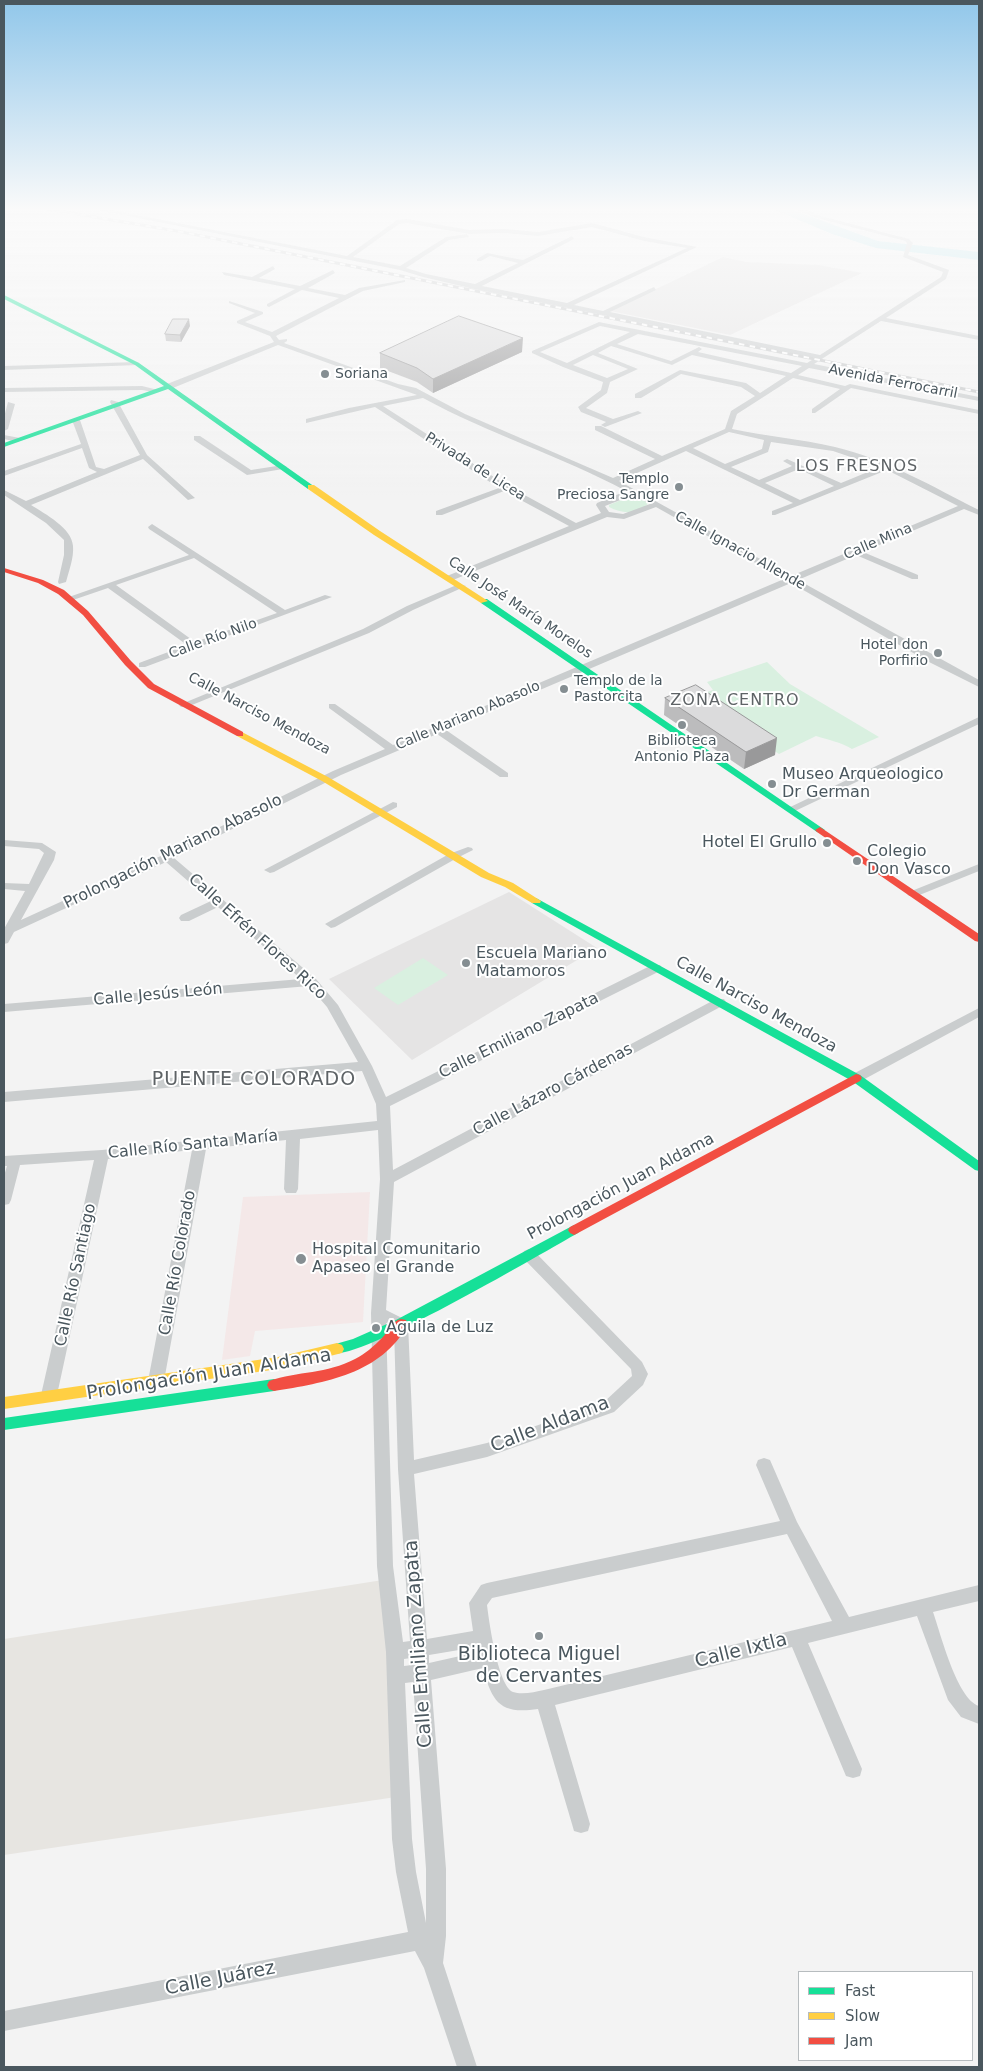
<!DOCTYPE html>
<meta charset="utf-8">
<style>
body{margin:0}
#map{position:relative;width:983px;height:2071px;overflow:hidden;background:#f3f3f3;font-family:"DejaVu Sans",sans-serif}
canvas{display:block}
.frame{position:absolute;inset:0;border:5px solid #4a575e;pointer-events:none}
.legend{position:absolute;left:798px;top:1971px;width:175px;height:90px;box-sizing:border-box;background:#fff;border:1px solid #b7bcbf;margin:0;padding:6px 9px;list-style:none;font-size:15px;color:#4a575e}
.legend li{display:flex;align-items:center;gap:10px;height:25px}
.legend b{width:25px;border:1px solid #b7bcbf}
</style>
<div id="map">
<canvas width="983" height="2071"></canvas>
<div class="frame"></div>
<ul class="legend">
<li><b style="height:6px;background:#16e098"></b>Fast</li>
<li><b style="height:6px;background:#ffcf43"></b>Slow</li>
<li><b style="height:6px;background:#f24e42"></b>Jam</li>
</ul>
</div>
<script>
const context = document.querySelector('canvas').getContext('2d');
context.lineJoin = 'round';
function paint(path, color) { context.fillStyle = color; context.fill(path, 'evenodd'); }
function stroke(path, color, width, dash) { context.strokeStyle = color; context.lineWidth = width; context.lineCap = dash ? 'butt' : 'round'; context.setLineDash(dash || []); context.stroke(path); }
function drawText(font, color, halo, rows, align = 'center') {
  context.font = font + ' "DejaVu Sans",sans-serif'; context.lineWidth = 4; context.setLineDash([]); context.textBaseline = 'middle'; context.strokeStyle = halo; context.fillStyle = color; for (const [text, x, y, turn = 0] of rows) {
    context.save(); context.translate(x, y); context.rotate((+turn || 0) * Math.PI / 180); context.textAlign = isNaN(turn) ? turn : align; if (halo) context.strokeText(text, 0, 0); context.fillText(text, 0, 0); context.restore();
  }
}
paint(new Path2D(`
 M 383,1580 L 396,1797 L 4,1855 L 4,1639 Z`), '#e7e5e1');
paint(new Path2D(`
 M 723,257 L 747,262 L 819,265 L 862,273 L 730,335 L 610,311 Z
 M 509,892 L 597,948 L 412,1060 L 329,979 Z`), '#e5e4e4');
paint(new Path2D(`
 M 370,1192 L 363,1322 L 255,1331 L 250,1356 L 222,1360 L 243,1197 Z`), '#f4e8e8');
paint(new Path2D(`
 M 631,496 L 636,496 L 649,503 C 636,515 623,514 609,507 L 609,505 Z
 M 767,662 L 790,684 L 879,737 L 852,749 C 840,742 829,740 816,736 L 779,754 L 692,697 L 713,690 L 707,682 Z
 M 423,958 L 448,975 L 398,1005 L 374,988 Z`), '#d9f0e0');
paint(new Path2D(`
 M 773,209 L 790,209 L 878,241 L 979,252 L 979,260 L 876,248 L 832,234 Z`), '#b0e4ec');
paint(new Path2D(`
 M 93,209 L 106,209 L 347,256 L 397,220 L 407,219 L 469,230 L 504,229 L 538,232 L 592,223 L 644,237 L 697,247 L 574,305 L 603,311 L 654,287 L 656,290 L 610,312 L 820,355 L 941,277 L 943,272 L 903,257 L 907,243 L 905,241 L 817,218 L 795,209 L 804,209 L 821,216 L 909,239 L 913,243 L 908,255 L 949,270 L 946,279 L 886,318 L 979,336 L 979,340 L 881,321 L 814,364 L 979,397 L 979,401 L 809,368 L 798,375 L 845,386 L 850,384 L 979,410 L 979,414 L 851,388 L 815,413 L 812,413 L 812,409 L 840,389 L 793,378 L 737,414 L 732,429 C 766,436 801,439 835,447 C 886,459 933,487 979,510 L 979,515 L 964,509 L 863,552 L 918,575 L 918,579 L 912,579 L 856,555 L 798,580 L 979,680 L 979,687 L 929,662 L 791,583 L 446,730 L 508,773 L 508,777 L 500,777 L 437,734 L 341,775 L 174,858 L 316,979 L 338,1005 L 372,1066 L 386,1097 L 652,965 L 660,965 L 662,968 L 660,971 L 390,1106 L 393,1170 L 716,999 L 724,999 L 726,1002 L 724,1005 L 394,1182 L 386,1310 L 406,1320 L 408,1324 L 414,1460 L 487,1443 L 604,1402 L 632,1376 L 631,1369 L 524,1259 L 522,1255 L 524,1251 L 529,1249 L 534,1251 L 642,1362 L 648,1374 L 643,1385 L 614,1412 L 487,1457 L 414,1474 L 427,1639 L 473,1631 L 469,1603 L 481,1585 L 487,1583 L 780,1521 L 756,1465 L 758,1460 L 764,1458 L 770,1460 L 797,1522 L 849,1617 L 979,1585 L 979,1601 L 933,1612 C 941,1635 957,1699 979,1706 L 979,1724 L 961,1717 L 948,1700 L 917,1616 L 808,1643 L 862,1769 L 860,1776 L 853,1778 L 846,1776 L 792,1647 L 555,1705 L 590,1824 L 588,1831 L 581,1833 L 574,1831 L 572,1824 L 538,1709 C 499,1715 492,1701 483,1668 L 431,1680 L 446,1869 L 446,1936 L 443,1963 L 477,2067 L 457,2067 L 424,1968 L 415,1951 L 4,2031 L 4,2011 L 408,1932 L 396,1872 L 392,1839 L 386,1652 L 377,1566 L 371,1313 L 380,1179 L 378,1130 L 300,1139 L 298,1189 L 296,1193 L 286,1193 L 284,1189 L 286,1140 L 206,1149 L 164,1381 L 161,1386 L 156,1387 L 151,1386 L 148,1381 L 192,1150 L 108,1159 L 57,1395 L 54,1400 L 49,1401 L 44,1400 L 41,1395 L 94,1160 L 20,1165 L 11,1200 L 9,1204 L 4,1205 L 4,1176 L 7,1166 L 4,1166 L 4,1156 L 102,1150 L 377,1121 L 376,1104 L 362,1071 L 4,1102 L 4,1092 L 358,1062 L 327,1007 L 309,986 L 4,1012 L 4,1004 L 301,979 L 218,907 L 189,921 L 181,921 L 179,918 L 181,915 L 211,901 L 166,862 L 14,932 L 8,943 L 4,944 L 4,929 L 25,891 L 4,889 L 4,883 L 29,884 L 44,853 L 39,849 L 4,846 L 4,840 L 42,843 L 56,852 L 54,860 L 21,920 L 163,855 L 333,771 L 385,749 L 329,708 L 329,704 L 335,704 L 393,745 L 784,579 L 656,507 L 624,519 L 607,517 L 453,580 L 447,580 L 447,576 L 569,526 L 504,491 L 442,515 L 436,515 L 436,511 L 499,488 L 375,407 L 306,423 L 306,419 L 349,408 L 417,395 L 278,345 L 173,388 L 167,388 L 167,384 L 274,342 L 270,336 L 237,323 L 237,321 L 255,313 L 229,303 L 229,301 L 263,312 L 263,314 L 245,322 L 272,332 L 339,298 L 302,290 L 269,307 L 267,306 L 267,304 L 295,289 L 224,275 L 222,272 L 252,277 L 273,266 L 275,269 L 259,278 L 300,286 L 333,270 L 335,273 L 308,288 L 345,295 L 359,288 L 405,280 L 405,282 L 363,291 L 276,336 L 279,340 L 287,339 L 287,341 L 284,343 L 398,384 L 416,388 L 465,414 L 613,478 L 655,459 L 595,430 L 595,426 L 601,426 L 662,456 L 725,429 L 731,411 L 755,396 L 741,387 L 681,374 L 641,398 L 635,398 L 635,394 L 680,370 L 746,383 L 760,393 L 786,376 L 692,355 L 672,365 L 611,346 L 598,353 L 638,369 L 610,382 L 607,393 L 586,408 L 613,419 L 638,411 L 642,413 L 605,427 L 601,425 L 606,422 L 581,412 L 578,407 L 601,390 L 603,382 L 563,367 L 532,353 L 532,351 L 599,322 L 807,363 L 815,358 L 474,289 L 423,277 L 400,270 ZM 407,223 L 469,234 L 504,233 L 538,236 L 592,227 L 644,241 L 687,248 L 567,303 L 482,286 L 574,239 L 572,236 L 523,260 L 487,253 L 477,259 L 477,261 L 481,261 L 490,256 L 518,263 L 475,284 L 426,274 L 406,268 L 449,240 L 469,237 L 467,234 L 446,237 L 400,266 L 353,257 L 399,224 ZM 600,326 L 630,332 L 567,363 L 540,352 ZM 638,334 L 802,366 L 791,373 L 698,352 L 702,349 L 699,347 L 671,361 L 617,344 ZM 593,355 L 628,369 L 607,378 L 573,365 ZM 423,398 C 489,434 561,456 626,491 L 597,503 L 596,505 L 601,513 L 576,523 L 508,486 L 383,406 ZM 729,432 L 764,440 L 762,449 L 725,464 L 693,448 ZM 771,442 L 833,451 L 880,467 L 841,483 L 787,459 L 783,461 L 792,466 L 759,480 L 731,467 L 768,452 ZM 686,451 L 793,503 L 772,511 L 772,515 L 775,515 L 887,470 L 958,506 L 791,576 L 619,481 ZM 799,469 L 834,486 L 800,500 L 765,483 ZM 633,495 L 650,504 L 623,514 L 609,512 L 605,506 ZM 386,1323 L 394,1327 L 398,1469 L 410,1641 L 403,1642 L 393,1566 ZM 787,1534 L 832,1621 L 544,1690 C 535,1692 522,1695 513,1692 C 498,1686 489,1621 487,1605 L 492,1598 ZM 477,1647 L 478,1652 L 429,1663 L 429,1655 ZM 411,1658 L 412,1665 L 404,1666 L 404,1659 ZM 413,1682 L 426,1869 L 426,1923 L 416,1872 L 412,1839 L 405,1683 Z
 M 137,362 L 139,363 L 139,365 L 4,370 L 4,366 Z
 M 142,386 L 158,390 L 154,392 L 142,390 L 4,392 L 4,388 Z
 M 111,400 L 118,402 L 147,455 L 195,498 L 188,500 L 143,459 L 31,505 C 45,514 72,528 73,546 C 74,558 69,570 66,582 L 59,584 L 58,582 L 64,555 L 64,540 L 46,523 L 4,495 L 4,490 L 26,501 L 97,472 L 89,468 L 82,448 L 4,476 L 4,471 L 81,444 L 72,420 L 76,418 L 80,420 L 96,467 L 104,469 L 140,455 L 110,402 Z
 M 8,402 L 15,404 L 8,429 L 4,431 L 4,417 Z
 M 4,435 L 20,438 L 21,440 L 17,442 L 4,439 Z
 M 194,436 L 200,436 L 251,470 L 283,465 L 287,467 L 283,469 L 247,475 L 194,440 Z
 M 152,524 L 285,610 L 325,595 L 332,597 L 145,667 L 139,667 L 139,663 L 187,645 L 108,588 L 70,601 L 66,598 L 189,555 L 149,529 L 148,527 ZM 194,558 L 277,613 L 195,642 L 116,585 Z
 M 459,584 L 466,586 L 413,610 L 369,633 L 187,707 L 181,707 L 179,705 L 363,629 L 407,606 Z
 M 979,717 L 979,724 L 795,811 L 787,811 L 786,809 Z
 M 393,802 L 397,803 L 397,807 L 274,872 L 270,873 L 264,870 Z
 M 468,847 L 472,848 L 473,850 L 457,858 L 335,927 L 331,928 L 325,924 L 449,854 Z
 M 979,864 L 979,871 L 917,896 L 909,896 L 907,894 L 909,892 Z
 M 979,1008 L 979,1017 L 861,1081 L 856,1083 L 850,1078 L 851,1075 Z`), '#cacdce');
paint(new Path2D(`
 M 4,295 L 139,363 L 315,487 L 308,489 L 168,389 L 4,447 L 4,443 L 164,386 L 135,365 L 4,299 Z
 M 481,599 L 487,599 L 825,830 L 820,833 L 817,832 L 481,603 Z
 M 536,898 L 860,1075 L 979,1161 L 979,1171 L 975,1170 L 852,1081 L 532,903 L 531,901 Z
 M 574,1225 L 578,1227 L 580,1230 L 578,1233 C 544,1252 358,1362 332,1353 L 330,1349 L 332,1345 L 353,1339 L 396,1320 Z
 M 274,1379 L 279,1381 L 281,1385 L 279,1389 L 274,1391 L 4,1430 L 4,1418 Z`), '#16e098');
paint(new Path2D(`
 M 308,485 L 314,485 L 380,531 L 488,601 L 481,603 L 374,535 L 308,489 Z
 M 240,731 L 328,777 L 489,873 L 513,883 L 541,901 L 540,903 L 532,903 L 505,887 L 481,877 L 322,781 L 237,736 L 237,732 Z
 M 337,1343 L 342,1345 L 344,1349 L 342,1353 L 278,1369 L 4,1409 L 4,1397 L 278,1357 Z`), '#ffcf43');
paint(new Path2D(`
 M 4,568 L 43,580 L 64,590 L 88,611 L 131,661 L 154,684 L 243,732 L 243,736 L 237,736 L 148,688 L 125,665 L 83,615 L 58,594 L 38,583 L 4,572 Z
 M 820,827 L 979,934 L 979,942 L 975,941 L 817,832 L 815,830 Z
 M 856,1074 L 860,1075 L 862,1078 L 860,1081 L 578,1233 L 574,1235 L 570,1233 L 568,1230 L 570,1227 Z
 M 401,1319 L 406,1320 L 408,1324 C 382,1374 324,1383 274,1391 L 269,1389 L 267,1385 L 269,1381 C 298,1371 327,1374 355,1359 C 365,1354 374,1346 382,1338 C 389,1331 392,1321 401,1319 Z`), '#f24e42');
const rail = new Path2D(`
 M 48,209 L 182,232 L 979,392`);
stroke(rail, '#c6c8c9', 3);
stroke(rail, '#fff', 2, [5.5]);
paint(new Path2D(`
 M 190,326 L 181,342 L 166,341 L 165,334 Z
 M 522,352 L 433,393 L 417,382 L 380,368 L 380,353 Z
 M 665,698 L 775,755 L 744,769 L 664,715 Z`), '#bcbcbd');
paint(new Path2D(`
 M 189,319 L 190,326 L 181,342 L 180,335 Z
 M 523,338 L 522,352 L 433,393 L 433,379 Z
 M 777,738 L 775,755 L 744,769 L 746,752 Z`), '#99999a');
const building = new Path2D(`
 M 459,316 L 523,338 L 433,379 L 417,368 L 380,353 Z
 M 173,319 L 189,319 L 180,335 L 165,334 Z
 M 696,685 L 777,738 L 746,752 L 665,698 Z`);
paint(building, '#dbdbdc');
stroke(building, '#99999a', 1);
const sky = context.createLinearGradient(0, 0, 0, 499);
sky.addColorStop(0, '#91c7ea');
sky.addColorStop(0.42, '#fafafa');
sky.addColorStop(1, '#fafafa00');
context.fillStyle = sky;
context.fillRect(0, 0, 983, 499);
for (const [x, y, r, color] of [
 [325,374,5,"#858e92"],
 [679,487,5,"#858e92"],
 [938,653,5,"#858e92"],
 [564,689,5,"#858e92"],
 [682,725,5,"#858e92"],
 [772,784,5,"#858e92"],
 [827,843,5,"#858e92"],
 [857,861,5,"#858e92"],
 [466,963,5,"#858e92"],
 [301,1259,6,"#858e92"],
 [376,1328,5,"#858e92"],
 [539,1636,5,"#858e92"]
]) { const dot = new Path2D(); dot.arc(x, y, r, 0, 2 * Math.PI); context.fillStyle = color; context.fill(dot); stroke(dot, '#fff', 2); }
drawText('14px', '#4a575e', '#fff', [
 ["Soriana",335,374],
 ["Templo",669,479,"right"],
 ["Preciosa Sangre",669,495,"right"],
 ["Hotel don",928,645,"right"],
 ["Porfirio",928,661,"right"],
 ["Templo de la",574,681],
 ["Pastorcita",574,697],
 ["Biblioteca",682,741,"center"],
 ["Antonio Plaza",682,757,"center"]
], 'left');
drawText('14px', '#4a575e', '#fff', [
 ["Avenida Ferrocarril",893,382,11],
 ["Privada de Licea",475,467,32],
 ["Calle Mina",878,542,-23],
 ["Calle Ignacio Allende",740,551,29],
 ["Calle José María Morelos",520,608,34],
 ["Calle Río Nilo",213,639,-20],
 ["Calle Narciso Mendoza",259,714,28],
 ["Calle Mariano Abasolo",468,716,-23]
]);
context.letterSpacing = '1px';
drawText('16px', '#5e6366', '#fff', [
 ["LOS FRESNOS",857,467],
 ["ZONA CENTRO",735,701]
]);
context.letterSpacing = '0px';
drawText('16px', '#4a575e', '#fff', [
 ["Museo Arqueologico",782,775],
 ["Dr German",782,793],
 ["Hotel El Grullo",817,843,"right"],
 ["Colegio",867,852],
 ["Don Vasco",867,870],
 ["Escuela Mariano",476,954],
 ["Matamoros",476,972],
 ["Hospital Comunitario",312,1250],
 ["Apaseo el Grande",312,1268],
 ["Aguila de Luz",386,1328]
], 'left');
drawText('16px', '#4a575e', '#fff', [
 ["Prolongación Mariano Abasolo",173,852,-26],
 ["Calle Efrén Flores Rico",257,937,42],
 ["Calle Jesús León",158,995,-5],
 ["Calle Narciso Mendoza",756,1005,29],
 ["Calle Emiliano Zapata",519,1036,-26],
 ["Calle Lázaro Cárdenas",553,1090,-28],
 ["Calle Río Santa María",193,1145,-6],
 ["Prolongación Juan Aldama",621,1187,-28],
 ["Calle Río Colorado",178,1263,-80],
 ["Calle Río Santiago",76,1275,-78]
]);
context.letterSpacing = '1px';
drawText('19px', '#5e6366', '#fff', [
 ["PUENTE COLORADO",254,1080]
]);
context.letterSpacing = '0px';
drawText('19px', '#4a575e', '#fff', [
 ["Prolongación Juan Aldama",209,1375,-9],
 ["Calle Aldama",550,1425,-21],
 ["Calle Emiliano Zapata",419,1644,-94],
 ["Calle Ixtla",741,1651,-14],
 ["Calle Juárez",220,1979,-11]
]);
drawText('19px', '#4a575e', '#fff', [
 ["Biblioteca Miguel",539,1655],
 ["de Cervantes",539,1677]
]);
</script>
